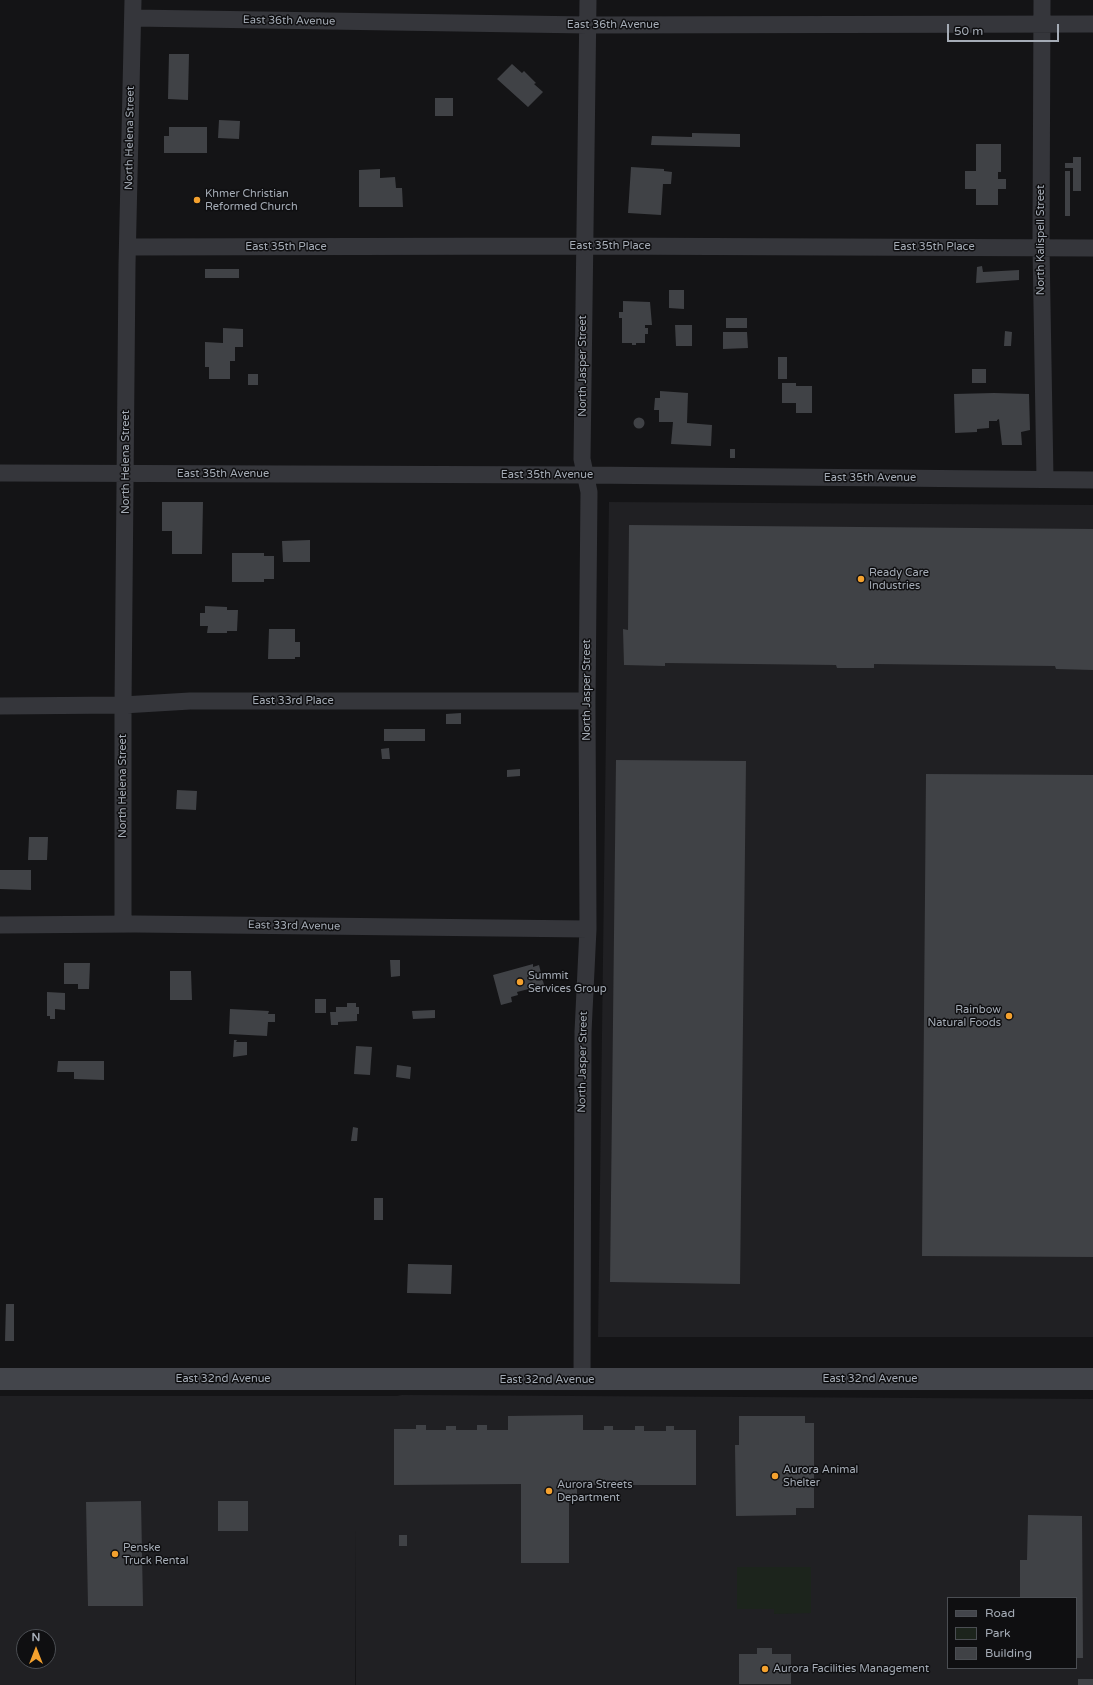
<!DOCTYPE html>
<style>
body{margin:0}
#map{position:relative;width:1093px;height:1685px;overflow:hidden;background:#141416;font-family:"Varela Round",sans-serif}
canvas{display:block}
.legend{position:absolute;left:947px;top:1597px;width:130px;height:72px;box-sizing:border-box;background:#0f0f11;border:1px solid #4b4e53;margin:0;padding:5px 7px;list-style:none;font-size:12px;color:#a5acb6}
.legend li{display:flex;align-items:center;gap:8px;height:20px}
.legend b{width:20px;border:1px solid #4b4e53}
.north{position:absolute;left:16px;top:1629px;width:40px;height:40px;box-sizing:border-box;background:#0f0f11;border:1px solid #4b4e53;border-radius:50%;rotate:0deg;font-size:11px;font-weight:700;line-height:16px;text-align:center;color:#a5acb6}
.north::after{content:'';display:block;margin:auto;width:14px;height:18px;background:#f4a12e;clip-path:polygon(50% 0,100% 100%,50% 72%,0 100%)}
.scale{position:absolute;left:947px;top:24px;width:112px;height:18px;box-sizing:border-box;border:2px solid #a5acb6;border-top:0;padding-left:5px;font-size:12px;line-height:14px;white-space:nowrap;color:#a5acb6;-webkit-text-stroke:3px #0f0f11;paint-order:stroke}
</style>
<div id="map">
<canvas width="1093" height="1685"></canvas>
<ul class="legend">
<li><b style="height:5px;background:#43454b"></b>Road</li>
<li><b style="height:11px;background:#1c241c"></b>Park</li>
<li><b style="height:11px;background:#404246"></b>Building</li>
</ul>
<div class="north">N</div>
<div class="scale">50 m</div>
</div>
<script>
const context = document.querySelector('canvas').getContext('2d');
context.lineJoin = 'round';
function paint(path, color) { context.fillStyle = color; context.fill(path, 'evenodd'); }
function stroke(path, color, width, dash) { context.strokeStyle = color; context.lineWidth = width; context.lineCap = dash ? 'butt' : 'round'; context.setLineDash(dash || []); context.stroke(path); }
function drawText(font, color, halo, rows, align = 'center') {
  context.font = font + ' "Varela Round",sans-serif'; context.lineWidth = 3; context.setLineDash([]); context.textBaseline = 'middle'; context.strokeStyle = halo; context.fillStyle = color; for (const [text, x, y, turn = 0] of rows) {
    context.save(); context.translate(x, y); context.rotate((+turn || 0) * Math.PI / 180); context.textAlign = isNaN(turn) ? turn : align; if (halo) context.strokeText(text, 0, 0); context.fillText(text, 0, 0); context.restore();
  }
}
paint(new Path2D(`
 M 609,502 L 1093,505 L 1093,1337 L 598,1337 Z
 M 402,1395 L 1093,1399 L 1093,1685 L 356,1685 L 356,1527 L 355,1685 L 0,1685 L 0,1396 L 397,1396 ZM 948,1598 L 1076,1598 L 1076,1668 L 948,1668 ZM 24,1637 L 48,1637 L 48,1661 L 24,1661 Z`), '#202023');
paint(new Path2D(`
 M 737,1567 L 811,1567 L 811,1613 L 774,1614 L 774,1609 L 737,1609 Z`), '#1c241c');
paint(new Path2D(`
 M 169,54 L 189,54 L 188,100 L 168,99 Z
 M 512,64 L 522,73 L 524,71 L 536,83 L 534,84 L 543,92 L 528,107 L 497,79 Z
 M 435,98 L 453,98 L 453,116 L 435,116 Z
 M 219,120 L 240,121 L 239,139 L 218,138 Z
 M 169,127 L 207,127 L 207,153 L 164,153 L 164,136 L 169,136 Z
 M 692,133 L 740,134 L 740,147 L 651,145 L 652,136 L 692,137 Z
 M 976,144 L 1001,144 L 1001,172 L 998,172 L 998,179 L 1006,179 L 1006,189 L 998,189 L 998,205 L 976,205 L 976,189 L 965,189 L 965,171 L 976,171 Z
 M 1073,157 L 1081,157 L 1081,191 L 1073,191 L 1073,168 L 1065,168 L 1065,163 L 1073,163 Z
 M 631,167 L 664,169 L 664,171 L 672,172 L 671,184 L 663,184 L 661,215 L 628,213 Z
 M 380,169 L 380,178 L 395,177 L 396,188 L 402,188 L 403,207 L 359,207 L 359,170 Z
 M 1065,171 L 1070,171 L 1070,216 L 1065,216 Z
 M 982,266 L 983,272 L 1019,270 L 1019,280 L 976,283 L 977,267 Z
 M 205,269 L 239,269 L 239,278 L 205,278 Z
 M 669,290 L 684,290 L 684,309 L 669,308 Z
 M 623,301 L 650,302 L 652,325 L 645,325 L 645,328 L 648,328 L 648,334 L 645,334 L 645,343 L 636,343 L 636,345 L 632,345 L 632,343 L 622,343 L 622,318 L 619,318 L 619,312 L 623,312 Z
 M 726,318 L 747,318 L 747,328 L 726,328 Z
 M 675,325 L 692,325 L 692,346 L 676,346 Z
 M 223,328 L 243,329 L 243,347 L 235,347 L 235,361 L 230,361 L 230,379 L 209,379 L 209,367 L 205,367 L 205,342 L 223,343 Z
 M 1005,331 L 1012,332 L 1011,346 L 1004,346 Z
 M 723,332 L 747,332 L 748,348 L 723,349 Z
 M 778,357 L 787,357 L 787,379 L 778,379 Z
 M 972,369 L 986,369 L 986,383 L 972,383 Z
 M 248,374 L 258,374 L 258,385 L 248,385 Z
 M 782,383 L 796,383 L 796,386 L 812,386 L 812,413 L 796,413 L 796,403 L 782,403 Z
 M 660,391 L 688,393 L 687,423 L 712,425 L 711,446 L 671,444 L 673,422 L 659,422 L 659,410 L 654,410 L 655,398 L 660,398 Z
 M 994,393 L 1029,394 L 1030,430 L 1021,432 L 1022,445 L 1002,445 L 999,419 L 997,420 L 997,421 L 989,421 L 989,428 L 977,429 L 977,432 L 955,433 L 954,394 Z
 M633.5 423a5.5 5.5 0 1 1 11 0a5.5 5.5 0 1 1-11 0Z
 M 730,449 L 735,449 L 735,458 L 730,458 Z
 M 162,502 L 203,502 L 202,554 L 172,554 L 172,531 L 162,531 Z
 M 629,525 L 1093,529 L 1093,670 L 1056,669 L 1055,666 L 874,664 L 874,668 L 837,668 L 836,665 L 665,663 L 665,666 L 624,665 L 623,629 L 628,630 Z
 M 310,540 L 310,562 L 283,562 L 282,541 Z
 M 232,553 L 264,553 L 264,556 L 274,556 L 274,579 L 264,579 L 264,582 L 232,582 Z
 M 205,606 L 227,607 L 227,610 L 238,610 L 237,631 L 227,631 L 227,633 L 207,633 L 208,626 L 200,626 L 200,613 L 205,613 Z
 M 269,629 L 295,629 L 295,642 L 300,642 L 300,657 L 295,657 L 295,659 L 268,659 Z
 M 461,713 L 461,724 L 446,724 L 446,714 Z
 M 384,729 L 425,729 L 425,741 L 384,741 Z
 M 389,748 L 390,759 L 382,759 L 381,749 Z
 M 616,760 L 746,761 L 740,1284 L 610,1282 Z
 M 520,769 L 520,776 L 507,777 L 507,770 Z
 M 926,774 L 1093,775 L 1093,1257 L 922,1256 Z
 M 177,790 L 197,791 L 196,810 L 176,809 Z
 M 29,837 L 48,837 L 47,860 L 28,860 Z
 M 0,870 L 31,870 L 31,890 L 0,889 Z
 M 390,960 L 400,960 L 400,976 L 391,977 Z
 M 64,963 L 90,963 L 89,989 L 78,989 L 78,984 L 64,984 Z
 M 533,964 L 533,967 L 539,965 L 544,985 L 517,992 L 518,995 L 511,997 L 512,1002 L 501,1005 L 493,975 Z
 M 170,971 L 191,971 L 192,1000 L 170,1000 Z
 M 47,992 L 65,993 L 65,1010 L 55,1009 L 55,1019 L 50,1019 L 50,1016 L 47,1016 Z
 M 315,999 L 326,999 L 326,1013 L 315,1013 Z
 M 347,1003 L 356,1003 L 356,1007 L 359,1007 L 359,1014 L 357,1014 L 357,1021 L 338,1022 L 338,1025 L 331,1025 L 330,1012 L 336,1012 L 336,1007 L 347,1007 Z
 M 230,1009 L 269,1011 L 268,1014 L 275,1014 L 275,1022 L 268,1022 L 267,1036 L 229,1034 Z
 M 435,1010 L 435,1018 L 413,1019 L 412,1011 Z
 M 234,1040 L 237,1040 L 236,1042 L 247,1042 L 247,1055 L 233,1057 Z
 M 356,1046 L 372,1047 L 370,1075 L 354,1074 Z
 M 58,1061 L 104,1061 L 104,1080 L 74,1079 L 74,1072 L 57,1072 Z
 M 397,1065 L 411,1067 L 410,1079 L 396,1077 Z
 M 353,1127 L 358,1128 L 357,1141 L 351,1141 Z
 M 374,1198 L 383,1198 L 383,1220 L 374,1220 Z
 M 408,1264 L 452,1265 L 451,1294 L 407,1293 Z
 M 6,1304 L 14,1304 L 14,1341 L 5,1341 Z
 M 583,1415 L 583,1430 L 604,1430 L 604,1426 L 613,1426 L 613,1430 L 635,1430 L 635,1426 L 644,1426 L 644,1431 L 666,1431 L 666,1426 L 674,1426 L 674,1430 L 696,1430 L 696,1485 L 577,1485 L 577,1497 L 569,1497 L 569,1563 L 521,1563 L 521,1484 L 394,1485 L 394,1429 L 416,1429 L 416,1425 L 426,1425 L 426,1430 L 446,1430 L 446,1426 L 456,1426 L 456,1430 L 477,1430 L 477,1425 L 487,1425 L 487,1430 L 508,1430 L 508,1416 Z
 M 739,1416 L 805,1416 L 805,1423 L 814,1423 L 814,1508 L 796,1508 L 796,1515 L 736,1516 L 735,1445 L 739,1445 Z
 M 141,1501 L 143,1606 L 88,1606 L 86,1502 Z
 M 218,1501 L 248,1501 L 248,1531 L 218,1531 Z
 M 1028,1515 L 1082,1516 L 1083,1658 L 1076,1658 L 1076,1598 L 1020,1598 L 1020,1560 L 1027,1560 Z
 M 399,1535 L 407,1535 L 407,1546 L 399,1546 Z
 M 757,1648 L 772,1648 L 772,1654 L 791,1654 L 791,1684 L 739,1684 L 739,1654 L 757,1654 Z
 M 1078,1679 L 1093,1679 L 1093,1685 L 1078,1685 Z`), '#404246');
stroke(new Path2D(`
 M 1042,0 L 1041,247 L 1045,479
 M 133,18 L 587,25 L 1093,24
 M 128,247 L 584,246 L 1093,248
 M 0,473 L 585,475 L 1093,480
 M 0,706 L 123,705 L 190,701 L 587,701
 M 123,924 L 123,705 L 127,265 L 133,0
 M 0,925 L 135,924 L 588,929
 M 582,1380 L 583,1032 L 588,929 L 587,701 L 589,492 L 582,459 L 588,0`), '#35363b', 17);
stroke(new Path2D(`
 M 0,1379 L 1093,1379`), '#43454b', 22);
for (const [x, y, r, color] of [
 [197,200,4,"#f4a12e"],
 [861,579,4,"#f4a12e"],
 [520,982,4,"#f4a12e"],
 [1009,1016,4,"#f4a12e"],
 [775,1476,4,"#f4a12e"],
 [549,1491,4,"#f4a12e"],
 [115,1554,4,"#f4a12e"],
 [765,1669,4,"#f4a12e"]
]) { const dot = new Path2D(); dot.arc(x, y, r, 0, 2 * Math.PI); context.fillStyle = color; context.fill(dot); stroke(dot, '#0f0f11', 1.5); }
drawText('11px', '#a5acb6', '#0f0f11', [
 ["East 36th Avenue",289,21,1],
 ["East 36th Avenue",613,25],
 ["North Helena Street",130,138,-89],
 ["North Kalispell Street",1041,240,-90],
 ["East 35th Place",610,246],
 ["East 35th Place",286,247],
 ["East 35th Place",934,247],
 ["North Jasper Street",583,366,-90],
 ["North Helena Street",126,462,-90],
 ["East 35th Avenue",223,474],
 ["East 35th Avenue",547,475],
 ["East 35th Avenue",870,478],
 ["North Jasper Street",587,690,-90],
 ["East 33rd Place",293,701],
 ["North Helena Street",123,786,-90],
 ["East 33rd Avenue",294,926,1],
 ["North Jasper Street",583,1062,-89],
 ["East 32nd Avenue",223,1379],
 ["East 32nd Avenue",870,1379],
 ["East 32nd Avenue",547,1380]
]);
drawText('11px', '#a5acb6', '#0f0f11', [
 ["Khmer Christian",205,194],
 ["Reformed Church",205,207],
 ["Ready Care",869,573],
 ["Industries",869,586],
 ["Summit",528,976],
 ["Services Group",528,989],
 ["Rainbow",1001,1010,"right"],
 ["Natural Foods",1001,1023,"right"],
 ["Aurora Animal",783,1470],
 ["Shelter",783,1483],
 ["Aurora Streets",557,1485],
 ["Department",557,1498],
 ["Penske",123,1548],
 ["Truck Rental",123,1561],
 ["Aurora Facilities Management",773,1669]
], 'left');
</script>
